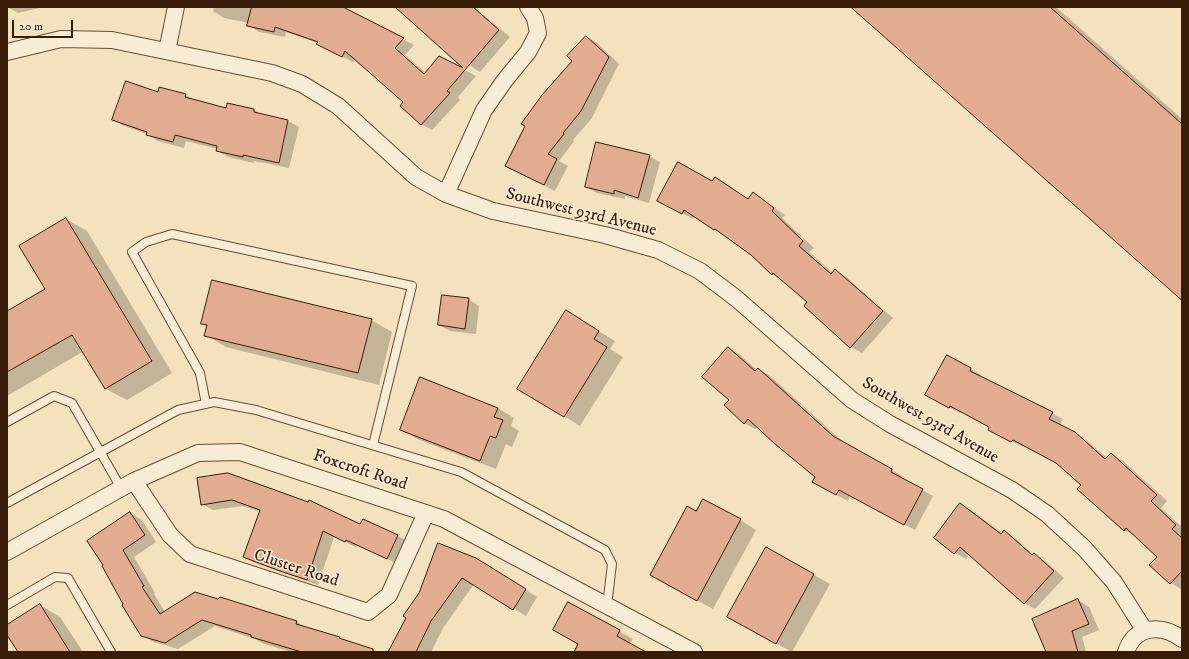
<!DOCTYPE html>
<style>
body{margin:0}
#map{position:relative;width:1189px;height:659px;overflow:hidden;background:#f4e1bd;font-family:"IM FELL DW Pica",serif}
canvas{display:block}
.frame{position:absolute;inset:0;border:8px solid #381d09;pointer-events:none}
.scale{position:absolute;left:12px;top:20px;width:61px;height:18px;box-sizing:border-box;border:2px solid #381d09;border-top:0;padding-left:5px;font-size:12px;line-height:14px;white-space:nowrap;color:#381d09;-webkit-text-stroke:3px #f8ecd4;paint-order:stroke}
</style>
<div id="map">
<canvas width="1189" height="659"></canvas>
<div class="frame"></div>
<div class="scale">20 m</div>
</div>
<script>
const context = document.querySelector('canvas').getContext('2d');
context.lineJoin = 'round';
function paint(path, color) { context.fillStyle = color; context.fill(path, 'evenodd'); }
function stroke(path, color, width, dash) { context.strokeStyle = color; context.lineWidth = width; context.lineCap = dash ? 'butt' : 'round'; context.setLineDash(dash || []); context.stroke(path); }
function drawText(font, color, halo, rows, align = 'center') {
  context.font = font + ' "IM FELL DW Pica",serif'; context.lineWidth = 3; context.setLineDash([]); context.textBaseline = 'middle'; context.strokeStyle = halo; context.fillStyle = color; for (const [text, x, y, turn = 0] of rows) {
    context.save(); context.translate(x, y); context.rotate((+turn || 0) * Math.PI / 180); context.textAlign = isNaN(turn) ? turn : align; if (halo) context.strokeText(text, 0, 0); context.fillText(text, 0, 0); context.restore();
  }
}
paint(new Path2D(`
 M 7,7 L 44,7 L 18,13 Z
 M 214,7 L 341,7 L 414,45 L 405,55 L 426,73 L 440,57 L 476,76 L 458,97 L 460,100 L 432,130 L 421,124 L 405,102 L 355,59 L 353,62 L 328,50 L 318,43 L 286,32 L 285,37 L 259,32 L 248,25 L 249,23 L 224,18 L 213,11 Z
 M 403,7 L 474,7 L 510,37 L 480,72 L 469,65 L 402,10 Z
 M 852,7 L 1056,7 L 1182,119 L 1182,299 Z
 M 586,37 L 597,43 L 619,64 L 592,118 L 573,140 L 574,141 L 559,161 L 568,166 L 555,191 L 517,172 Z
 M 159,93 L 185,95 L 196,101 L 227,109 L 254,110 L 264,116 L 288,121 L 299,127 L 289,168 L 254,161 L 254,163 L 228,157 L 217,151 L 218,149 L 186,141 L 184,148 L 158,141 L 147,134 L 124,126 L 114,120 Z
 M 649,156 L 660,162 L 649,203 L 625,196 L 625,199 L 597,193 L 586,187 Z
 M 713,182 L 749,200 L 754,194 L 785,215 L 782,218 L 814,248 L 809,252 L 833,273 L 836,271 L 846,277 L 893,318 L 862,353 L 851,347 L 808,302 L 782,280 L 772,274 L 752,254 L 725,235 L 695,216 L 693,219 L 669,206 Z
 M 66,219 L 87,231 L 172,373 L 127,400 L 106,389 L 84,351 L 7,396 L 7,312 L 46,290 Z
 M 468,299 L 479,306 L 476,334 L 450,331 L 439,325 Z
 M 371,320 L 392,332 L 379,385 L 226,347 L 205,335 L 207,326 L 202,323 Z
 M 582,321 L 615,341 L 610,349 L 623,357 L 580,426 L 564,416 Z
 M 728,348 L 739,354 L 757,370 L 758,369 L 769,375 L 844,443 L 902,476 L 901,479 L 933,496 L 915,530 L 850,496 L 848,501 L 824,488 L 816,477 L 758,426 L 755,429 L 744,423 L 730,400 Z
 M 971,369 L 981,375 L 980,377 L 1063,419 L 1060,425 L 1086,440 L 1107,458 L 1111,454 L 1122,460 L 1167,501 L 1161,508 L 1182,527 L 1182,590 L 1171,583 L 1151,565 L 1158,557 L 1135,536 L 1124,530 L 1082,485 L 1057,463 L 1024,445 L 1023,447 L 1000,435 L 990,427 L 961,412 L 960,413 L 937,401 Z
 M 421,378 L 498,408 L 514,418 L 511,426 L 519,431 L 512,447 L 506,444 L 496,469 L 417,439 L 401,429 Z
 M 198,479 L 398,536 L 408,542 L 398,564 L 357,545 L 356,547 L 334,537 L 318,585 L 255,563 L 244,557 L 260,512 L 243,506 L 213,510 L 202,504 Z
 M 960,504 L 971,510 L 1003,534 L 1005,532 L 1015,538 L 1034,555 L 1045,561 L 1064,578 L 1035,609 L 1024,603 L 969,554 L 966,559 L 955,553 Z
 M 697,512 L 740,520 L 756,530 L 713,609 L 667,584 Z
 M 130,513 L 142,520 L 156,542 L 134,557 L 155,593 L 154,594 L 165,612 L 297,622 L 308,628 L 339,638 L 344,640 L 379,652 L 292,652 L 264,644 L 255,639 L 215,626 L 178,649 L 154,642 L 142,635 L 103,567 Z
 M 766,548 L 830,584 L 792,652 L 744,626 Z
 M 488,566 L 537,597 L 526,616 L 474,584 L 443,628 L 431,652 L 389,652 L 420,593 Z
 M 1078,600 L 1089,607 L 1099,630 L 1082,637 L 1086,652 L 1046,652 Z
 M 569,603 L 633,639 L 630,644 L 644,652 L 575,652 L 579,644 Z
 M 40,605 L 60,617 L 83,652 L 14,652 L 18,650 L 7,633 L 7,626 Z`), '#0003');
const building = new Path2D(`
 M 252,7 L 343,7 L 404,38 L 395,48 L 424,74 L 439,56 L 463,68 L 395,7 L 473,7 L 499,30 L 447,91 L 450,93 L 421,125 L 400,106 L 403,102 L 345,51 L 342,57 L 316,44 L 318,42 L 275,27 L 274,32 L 247,26 Z
 M 851,7 L 1050,7 L 1182,124 L 1182,300 Z
 M 586,36 L 609,57 L 581,111 L 563,133 L 564,134 L 548,154 L 557,159 L 544,185 L 505,166 L 525,126 L 521,124 L 542,95 L 572,61 L 567,56 Z
 M 126,81 L 158,92 L 159,87 L 186,94 L 185,97 L 226,108 L 227,103 L 254,109 L 254,112 L 288,120 L 279,163 L 243,155 L 243,157 L 216,151 L 217,146 L 175,135 L 173,142 L 146,135 L 147,132 L 112,120 Z
 M 596,142 L 650,155 L 638,198 L 614,190 L 614,194 L 585,187 Z
 M 678,162 L 712,181 L 715,177 L 748,199 L 753,192 L 774,208 L 772,211 L 803,241 L 799,246 L 831,274 L 835,269 L 883,311 L 850,348 L 804,306 L 807,302 L 773,273 L 772,275 L 751,255 L 715,229 L 714,230 L 684,210 L 682,214 L 657,201 Z
 M 66,218 L 152,361 L 105,389 L 72,335 L 7,372 L 7,311 L 45,289 L 19,246 Z
 M 212,280 L 372,319 L 358,373 L 204,336 L 207,325 L 201,324 Z
 M 442,295 L 469,298 L 465,329 L 438,325 Z
 M 566,310 L 599,331 L 594,339 L 607,347 L 564,417 L 517,389 Z
 M 728,347 L 755,371 L 758,368 L 833,436 L 892,469 L 891,472 L 923,489 L 904,525 L 839,490 L 836,495 L 812,482 L 815,477 L 775,444 L 748,419 L 744,424 L 724,405 L 729,400 L 702,377 Z
 M 947,355 L 971,368 L 970,371 L 1053,412 L 1049,419 L 1075,432 L 1105,459 L 1111,453 L 1157,495 L 1151,501 L 1176,525 L 1172,529 L 1182,538 L 1182,571 L 1170,584 L 1149,565 L 1157,557 L 1126,528 L 1124,531 L 1077,489 L 1081,485 L 1056,463 L 1013,440 L 1011,442 L 988,430 L 989,427 L 950,406 L 949,408 L 925,395 Z
 M 420,377 L 498,408 L 494,417 L 503,420 L 496,438 L 490,436 L 480,461 L 400,430 Z
 M 228,473 L 308,502 L 309,500 L 360,524 L 363,519 L 398,535 L 387,559 L 346,540 L 345,542 L 323,531 L 307,580 L 280,571 L 243,557 L 260,510 L 232,500 L 201,505 L 197,478 Z
 M 703,499 L 741,519 L 697,601 L 650,575 L 687,506 L 696,511 Z
 M 960,503 L 1001,534 L 1004,530 L 1032,555 L 1034,553 L 1054,571 L 1024,604 L 960,547 L 954,554 L 934,538 Z
 M 130,512 L 145,535 L 123,550 L 144,586 L 142,587 L 160,614 L 195,592 L 218,599 L 220,597 L 297,621 L 296,624 L 340,637 L 339,638 L 373,649 L 373,652 L 302,652 L 251,637 L 251,635 L 202,620 L 165,643 L 141,636 L 122,605 L 123,604 L 102,566 L 103,565 L 87,541 Z
 M 438,543 L 476,558 L 526,589 L 513,610 L 462,578 L 431,621 L 416,652 L 388,652 L 406,618 L 403,616 L 419,593 Z
 M 766,547 L 814,574 L 776,644 L 727,617 Z
 M 1078,599 L 1089,624 L 1072,631 L 1078,652 L 1046,652 L 1032,619 Z
 M 568,602 L 620,630 L 617,636 L 646,652 L 574,652 L 578,644 L 553,630 Z
 M 40,604 L 70,652 L 18,652 L 7,635 L 7,625 Z`);
paint(building, '#e2ac90');
stroke(building, '#381d09', 1);
const service = new Path2D(`
 M 206,404 L 200,373 L 132,252 L 146,242 L 172,234 L 412,286 L 373,445
 M 7,422 L 54,396 L 72,403 L 121,488
 M 7,503 L 178,410 L 214,402 L 256,410 L 461,472 L 605,550 L 612,564 L 607,606
 M 7,605 L 55,577 L 68,578 L 111,652`);
const minor = new Path2D(`
 M 167,51 L 176,7
 M 7,52 L 61,39 L 112,40 L 272,73 L 302,84 L 338,106 L 416,177 L 446,194 L 493,211 L 605,235 L 658,250 L 700,271 L 737,299 L 852,400 L 890,424 L 1012,490 L 1047,514 L 1084,548 L 1114,582 L 1145,631
 M 446,194 L 484,110 L 505,80 L 528,52 L 538,33 L 535,18 L 528,7
 M 134,481 L 170,535 L 190,554 L 368,612 L 389,595 L 426,513
 M 7,552 L 134,481 L 198,453 L 240,452 L 444,519 L 694,652
 M 1126,652 C 1135,625 1162,624 1182,639`);
stroke(service, '#674e36', 10);
stroke(minor, '#674e36', 18);
stroke(service, '#f8ecd4', 8);
stroke(minor, '#f8ecd4', 16);
drawText('17px', '#381d09', '#f8ecd4', [
 ["Southwest 93rd Avenue",581,213,14],
 ["Southwest 93rd Avenue",930,421,30],
 ["Foxcroft Road",360,471,18],
 ["Cluster Road",296,569,18]
]);
</script>
